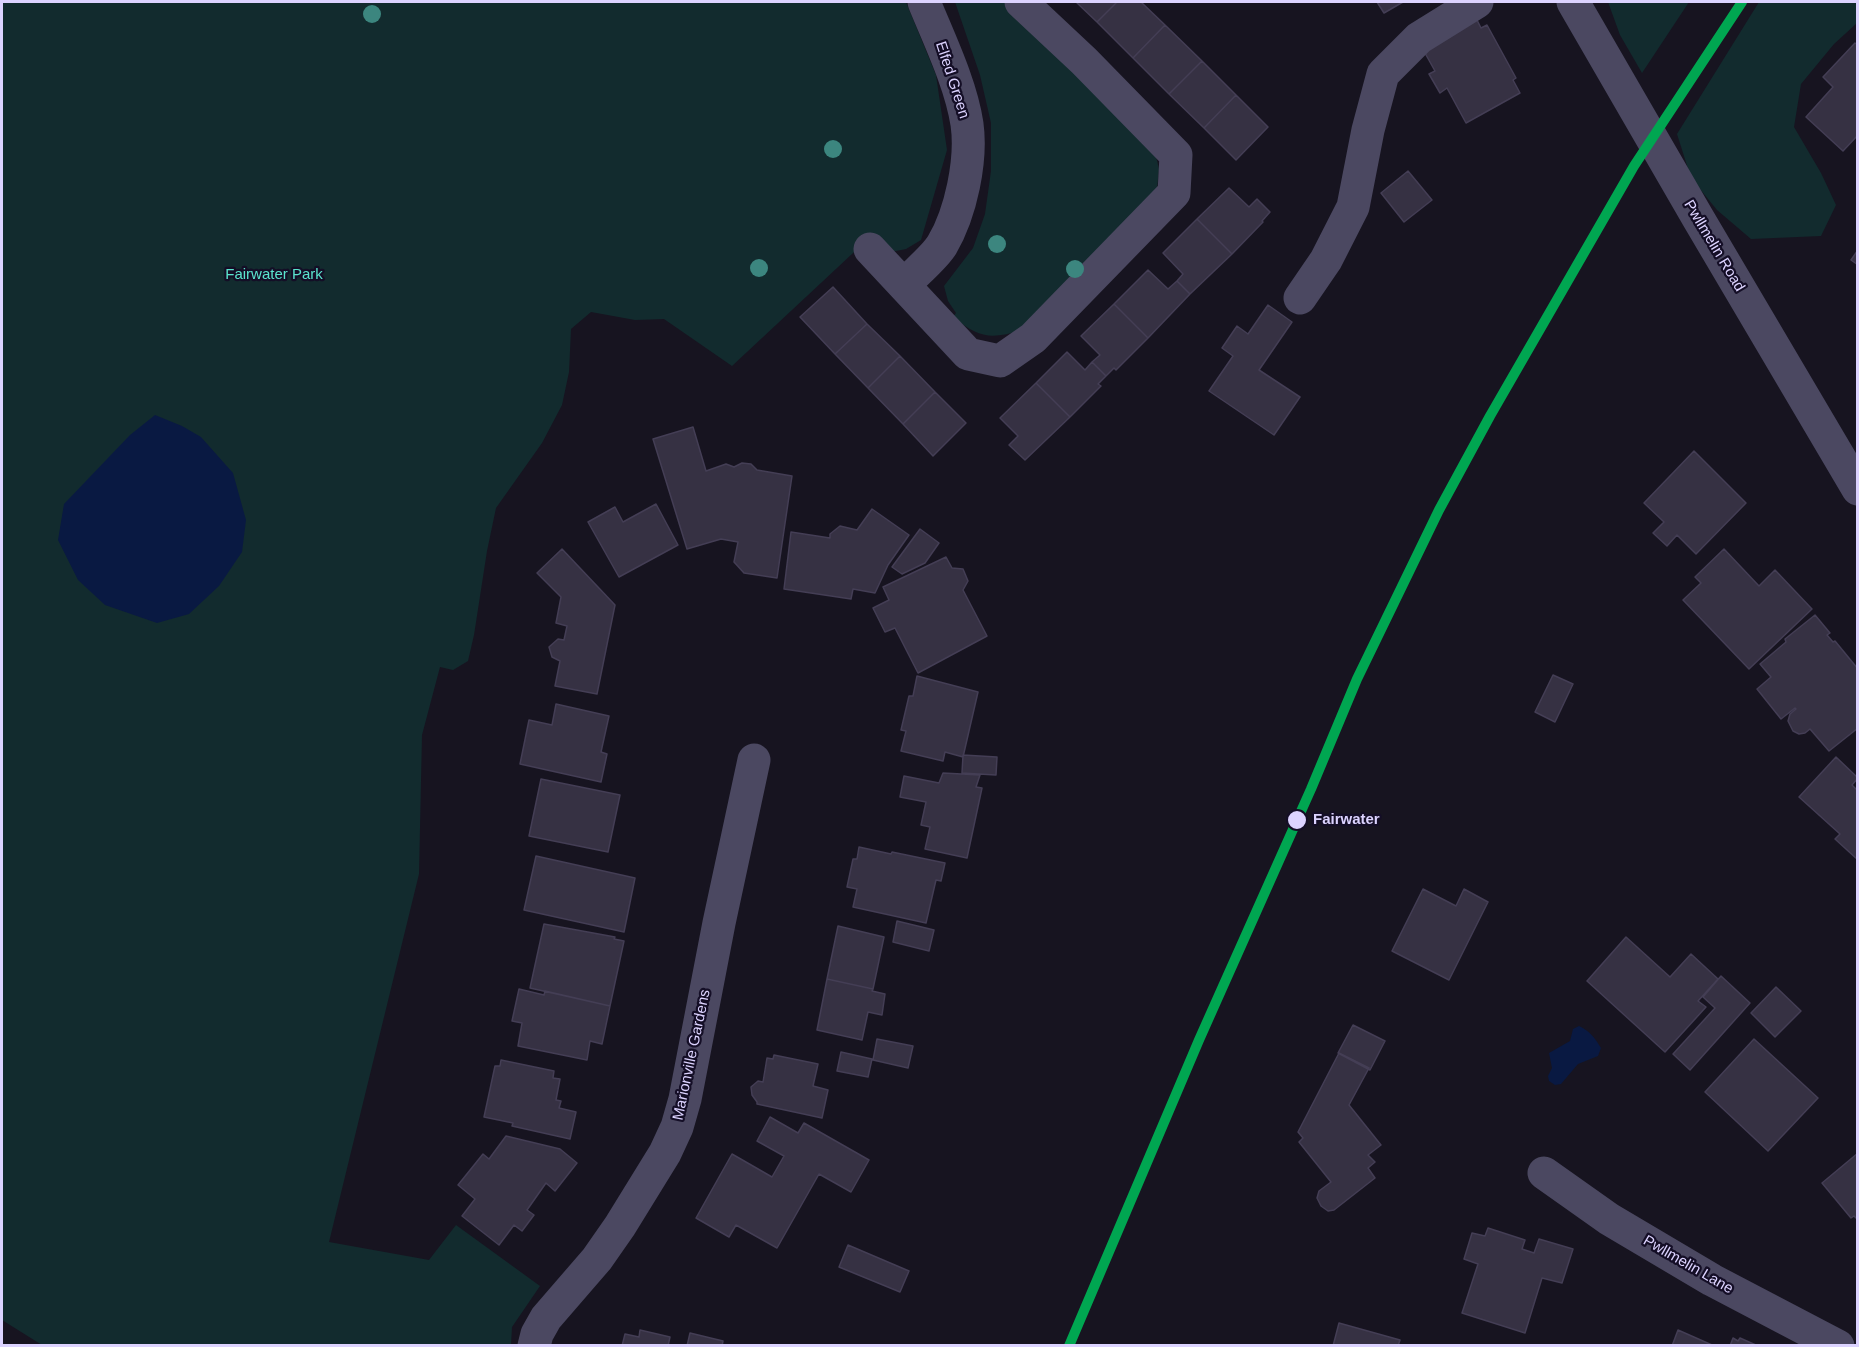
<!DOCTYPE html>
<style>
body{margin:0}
#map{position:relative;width:1859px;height:1347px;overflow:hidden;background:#171420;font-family:Helvetica,sans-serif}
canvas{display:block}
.frame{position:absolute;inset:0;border:3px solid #dcd3ff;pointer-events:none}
</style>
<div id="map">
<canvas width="1859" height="1347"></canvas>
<div class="frame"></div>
</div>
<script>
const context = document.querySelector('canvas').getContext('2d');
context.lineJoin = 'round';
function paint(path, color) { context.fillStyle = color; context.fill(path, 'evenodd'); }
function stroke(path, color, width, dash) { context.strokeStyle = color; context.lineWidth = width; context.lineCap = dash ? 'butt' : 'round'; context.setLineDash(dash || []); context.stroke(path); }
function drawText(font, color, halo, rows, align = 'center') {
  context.font = font + ' Helvetica,sans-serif'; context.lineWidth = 4.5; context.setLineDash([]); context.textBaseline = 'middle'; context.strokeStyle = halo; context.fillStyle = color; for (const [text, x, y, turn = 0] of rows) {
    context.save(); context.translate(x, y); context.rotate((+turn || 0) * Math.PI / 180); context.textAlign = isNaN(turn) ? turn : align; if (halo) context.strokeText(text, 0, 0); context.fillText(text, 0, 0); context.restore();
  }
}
paint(new Path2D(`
 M 2,2 L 906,2 L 936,75 L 947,150 L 921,240 L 906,249 L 886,253 L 867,240 L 732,366 L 664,319 L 635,320 L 591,312 L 571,329 L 569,372 L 562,405 L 542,443 L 496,508 L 487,551 L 474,635 L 468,661 L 453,670 L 440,667 L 422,735 L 419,874 L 329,1242 L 429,1260 L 456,1225 L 540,1286 L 512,1327 L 511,1345 L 42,1345 L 2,1320 Z
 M 955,2 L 1008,2 L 1154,148 L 1159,169 L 1157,189 L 1023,330 C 991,339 980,339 953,317 L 956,313 L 948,301 L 944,286 L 973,248 L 985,214 L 991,171 L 991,123 L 980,75 Z
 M 1608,2 L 1689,2 L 1642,73 L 1620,35 Z
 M 1759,2 L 1857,2 L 1857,23 L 1834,44 L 1801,84 L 1794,127 L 1821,173 L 1836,205 L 1821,236 L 1751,239 L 1717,210 L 1691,178 L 1677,134 Z`), '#122b2e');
paint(new Path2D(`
 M 155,415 L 182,426 L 201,437 L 233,473 L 246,520 L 242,552 L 219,586 L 189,614 L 157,623 L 105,605 L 78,580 L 58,540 L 64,504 L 130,435 Z
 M 1579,1026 C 1590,1031 1595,1038 1601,1048 L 1598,1056 L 1578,1064 L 1561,1084 L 1555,1085 L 1549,1081 L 1548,1076 L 1552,1068 L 1549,1053 L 1570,1041 L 1573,1029 Z`), '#091942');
const building = new Path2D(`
 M 1076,2 L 1117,2 L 1097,22 Z
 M 1117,2 L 1141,2 L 1165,25 L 1133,58 L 1097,22 Z
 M 1377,2 L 1403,2 L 1384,13 Z
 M 1475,16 L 1481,28 L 1487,25 L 1516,78 L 1513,80 L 1520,93 L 1466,123 L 1447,88 L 1440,93 L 1429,74 L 1435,71 L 1421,46 Z
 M 1165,25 L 1202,61 L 1169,94 L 1133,58 Z
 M 1855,43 L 1858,45 L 1858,135 L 1843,151 L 1806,117 L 1833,87 L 1823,77 Z
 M 1202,61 L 1236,95 L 1204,128 L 1169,94 Z
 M 1236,95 L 1268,127 L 1236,160 L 1204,128 Z
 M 1408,171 L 1432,200 L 1404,222 L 1381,193 Z
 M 1229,188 L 1249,207 L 1257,199 L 1270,212 L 1262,221 L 1263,222 L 1232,254 L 1197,219 Z
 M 1197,219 L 1232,254 L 1190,294 L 1177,281 L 1183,274 L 1163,253 Z
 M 1858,250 L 1858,265 L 1851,260 Z
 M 1148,270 L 1168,289 L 1177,281 L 1190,294 L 1148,338 L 1114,304 Z
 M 833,287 L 867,324 L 835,354 L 800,317 Z
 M 1114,304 L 1148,338 L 1116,370 L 1114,368 L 1106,376 L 1092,362 L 1100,355 L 1081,336 Z
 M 1268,305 L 1292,322 L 1259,370 L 1300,397 L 1274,435 L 1209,391 L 1233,356 L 1222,348 L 1237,326 L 1248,334 Z
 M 867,324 L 900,356 L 868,388 L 835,354 Z
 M 1067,352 L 1085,370 L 1092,362 L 1106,376 L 1098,384 L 1101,386 L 1070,417 L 1036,383 Z
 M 900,356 L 935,392 L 903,424 L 868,388 Z
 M 1036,383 L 1070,417 L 1025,460 L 1009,445 L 1018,436 L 1000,418 Z
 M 935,392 L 966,423 L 933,456 L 903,424 Z
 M 693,427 L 706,471 L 726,464 L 734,467 L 742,463 L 751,464 L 757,470 L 792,476 L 777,578 L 744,573 L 734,562 L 738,542 L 721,539 L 687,549 L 653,439 Z
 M 1694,451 L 1746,503 L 1696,554 L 1677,535 L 1667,546 L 1653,533 L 1664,522 L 1644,503 Z
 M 656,504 L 678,545 L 619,577 L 588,522 L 615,507 L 623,522 Z
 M 872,509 L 909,535 L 888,565 L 875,593 L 853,589 L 851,599 L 784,589 L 791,532 L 830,538 L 830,534 L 840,526 L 857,530 Z
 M 920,529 L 939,543 L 925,563 L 902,574 L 892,567 Z
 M 562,549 L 615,605 L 597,694 L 555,686 L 560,661 L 552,657 L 549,647 L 558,639 L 564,640 L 567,626 L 556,623 L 561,597 L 537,573 Z
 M 1724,549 L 1759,586 L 1775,570 L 1812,609 L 1749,669 L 1683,600 L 1701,583 L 1695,577 Z
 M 946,557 L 952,568 L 963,569 L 968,581 L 963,590 L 987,636 L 918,673 L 895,628 L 885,632 L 873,608 L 889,600 L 883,587 Z
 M 1815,615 L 1830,633 L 1827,635 L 1833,642 L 1835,641 L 1858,669 L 1858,728 L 1829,751 L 1810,729 L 1805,733 L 1799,734 L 1793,731 L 1788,721 L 1790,714 L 1796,709 L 1795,708 L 1781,719 L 1757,689 L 1771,677 L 1760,664 L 1786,642 L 1785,639 Z
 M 1553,675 L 1573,684 L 1555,722 L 1535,712 Z
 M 917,676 L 978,692 L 963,757 L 945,752 L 943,761 L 901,751 L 906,731 L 901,730 L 909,696 L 913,696 Z
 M 556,704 L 609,716 L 601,752 L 607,754 L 601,782 L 520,764 L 529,720 L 552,725 Z
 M 963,755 L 997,757 L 996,775 L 962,773 Z
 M 1836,757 L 1858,778 L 1852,785 L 1858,791 L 1858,860 L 1835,839 L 1840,834 L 1799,797 Z
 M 943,773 L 980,775 L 976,787 L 982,788 L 967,858 L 925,849 L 930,827 L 921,825 L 926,802 L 900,797 L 904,776 L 939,783 Z
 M 541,779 L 620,795 L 608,852 L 529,836 Z
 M 859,847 L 891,854 L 892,852 L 945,863 L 941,881 L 936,880 L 926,923 L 853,907 L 857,889 L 847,887 L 853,859 L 857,859 Z
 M 536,856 L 635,878 L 624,932 L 524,910 Z
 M 1423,889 L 1456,906 L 1464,889 L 1488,902 L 1449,980 L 1392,951 Z
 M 897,921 L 934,930 L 929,951 L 893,942 Z
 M 544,924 L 615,937 L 614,939 L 624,941 L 610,1006 L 530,988 Z
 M 838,926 L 884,937 L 873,989 L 827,979 Z
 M 1626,937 L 1670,977 L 1691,954 L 1718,979 L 1698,1001 L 1706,1007 L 1665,1052 L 1587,981 Z
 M 1721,976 L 1750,1003 L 1690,1070 L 1673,1054 L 1715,1008 L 1703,997 Z
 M 827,979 L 873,989 L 872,991 L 885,994 L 882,1015 L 868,1012 L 862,1040 L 817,1030 Z
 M 1776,987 L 1801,1011 L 1775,1037 L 1751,1013 Z
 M 519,989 L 544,995 L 545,991 L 610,1006 L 602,1044 L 590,1041 L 587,1060 L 518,1046 L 522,1023 L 512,1021 Z
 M 1353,1025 L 1385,1041 L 1370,1070 L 1338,1053 Z
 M 877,1039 L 913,1046 L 908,1068 L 873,1060 Z
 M 1754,1039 L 1818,1098 L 1768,1151 L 1705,1092 Z
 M 841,1052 L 872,1059 L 868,1077 L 837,1071 Z
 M 1339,1053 L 1369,1068 L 1349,1105 L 1381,1145 L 1368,1155 L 1375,1162 L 1368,1168 L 1375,1178 L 1334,1210 L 1328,1211 L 1321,1206 L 1317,1198 L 1319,1191 L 1331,1182 L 1299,1142 L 1303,1138 L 1298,1132 Z
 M 774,1055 L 818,1064 L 813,1086 L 828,1090 L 822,1118 L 757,1104 L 757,1102 L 752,1095 L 751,1087 L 758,1081 L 763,1082 L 767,1058 L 773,1059 Z
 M 501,1060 L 554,1071 L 553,1078 L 560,1079 L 556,1100 L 561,1101 L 559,1108 L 576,1112 L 570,1139 L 512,1126 L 513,1123 L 484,1117 L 495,1066 L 500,1066 Z
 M 770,1117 L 798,1133 L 804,1123 L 869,1160 L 851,1192 L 819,1174 L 777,1248 L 736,1225 L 729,1237 L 696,1218 L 732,1154 L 772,1177 L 784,1156 L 757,1141 Z
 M 506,1136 L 560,1149 L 577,1163 L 555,1191 L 546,1183 L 527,1210 L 534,1215 L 522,1231 L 514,1225 L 499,1245 L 462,1216 L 475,1199 L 458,1185 L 483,1154 L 489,1159 Z
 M 1858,1153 L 1858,1220 L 1854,1216 L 1851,1218 L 1822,1183 Z
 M 1488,1228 L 1525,1240 L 1522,1249 L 1534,1253 L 1539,1239 L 1573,1249 L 1562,1283 L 1542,1278 L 1525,1333 L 1462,1313 L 1478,1264 L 1464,1259 L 1472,1233 L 1485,1236 Z
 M 848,1245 L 909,1271 L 900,1292 L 839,1267 Z
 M 1339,1323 L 1400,1340 L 1398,1346 L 1333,1346 Z
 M 640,1330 L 670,1337 L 668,1346 L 622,1346 L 625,1334 L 639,1337 Z
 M 1678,1330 L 1712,1345 L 1712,1346 L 1672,1346 Z
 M 690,1333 L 723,1341 L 722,1346 L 687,1346 Z
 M 1733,1338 L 1738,1341 L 1740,1338 L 1758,1346 L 1730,1346 Z`);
paint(building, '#363143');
stroke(building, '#443e55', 1.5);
stroke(new Path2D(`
 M 1573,2 L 1698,218 L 1858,489
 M 870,249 L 968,354 L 1000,361 L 1033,338 L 1174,193 L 1176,155 L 1084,61 L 1021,2
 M 904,285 C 915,273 934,258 942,245 C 961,213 972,160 967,124 C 961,84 939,39 924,2
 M 1300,298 L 1326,260 L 1353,207 L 1368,130 L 1383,74 L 1419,38 L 1477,2
 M 1544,1173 L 1609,1219 L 1712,1280 L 1838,1346
 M 534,1346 L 537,1334 L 546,1318 L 597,1259 L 620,1226 L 665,1153 L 677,1127 L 685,1099 L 719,923 L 754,760`), '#4b4861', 33);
stroke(new Path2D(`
 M 1069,1346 L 1199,1040 L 1311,789 L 1357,679 L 1439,510 L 1490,416 L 1634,166 L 1742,2`), '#00a651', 10);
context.fillStyle = '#3c867f';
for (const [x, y] of [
 [372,14],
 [833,149],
 [997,244],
 [759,268],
 [1075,269]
]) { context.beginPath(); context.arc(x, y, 9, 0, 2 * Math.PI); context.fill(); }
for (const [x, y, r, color] of [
 [1297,820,10,"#dcd3ff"]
]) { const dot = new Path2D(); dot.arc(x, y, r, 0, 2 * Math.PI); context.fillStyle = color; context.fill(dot); stroke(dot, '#140e26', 2); }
drawText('15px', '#dcd3ff', '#140e26', [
 ["Elfed Green",952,80,72],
 ["Pwllmelin Road",1714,246,59],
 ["Marionville Gardens",692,1055,-78],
 ["Pwllmelin Lane",1688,1265,30]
]);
drawText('15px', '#5ae4cd', '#140e26', [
 ["Fairwater Park",274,275]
]);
drawText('bold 15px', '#dcd3ff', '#140e26', [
 ["Fairwater",1313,820]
], 'left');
</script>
